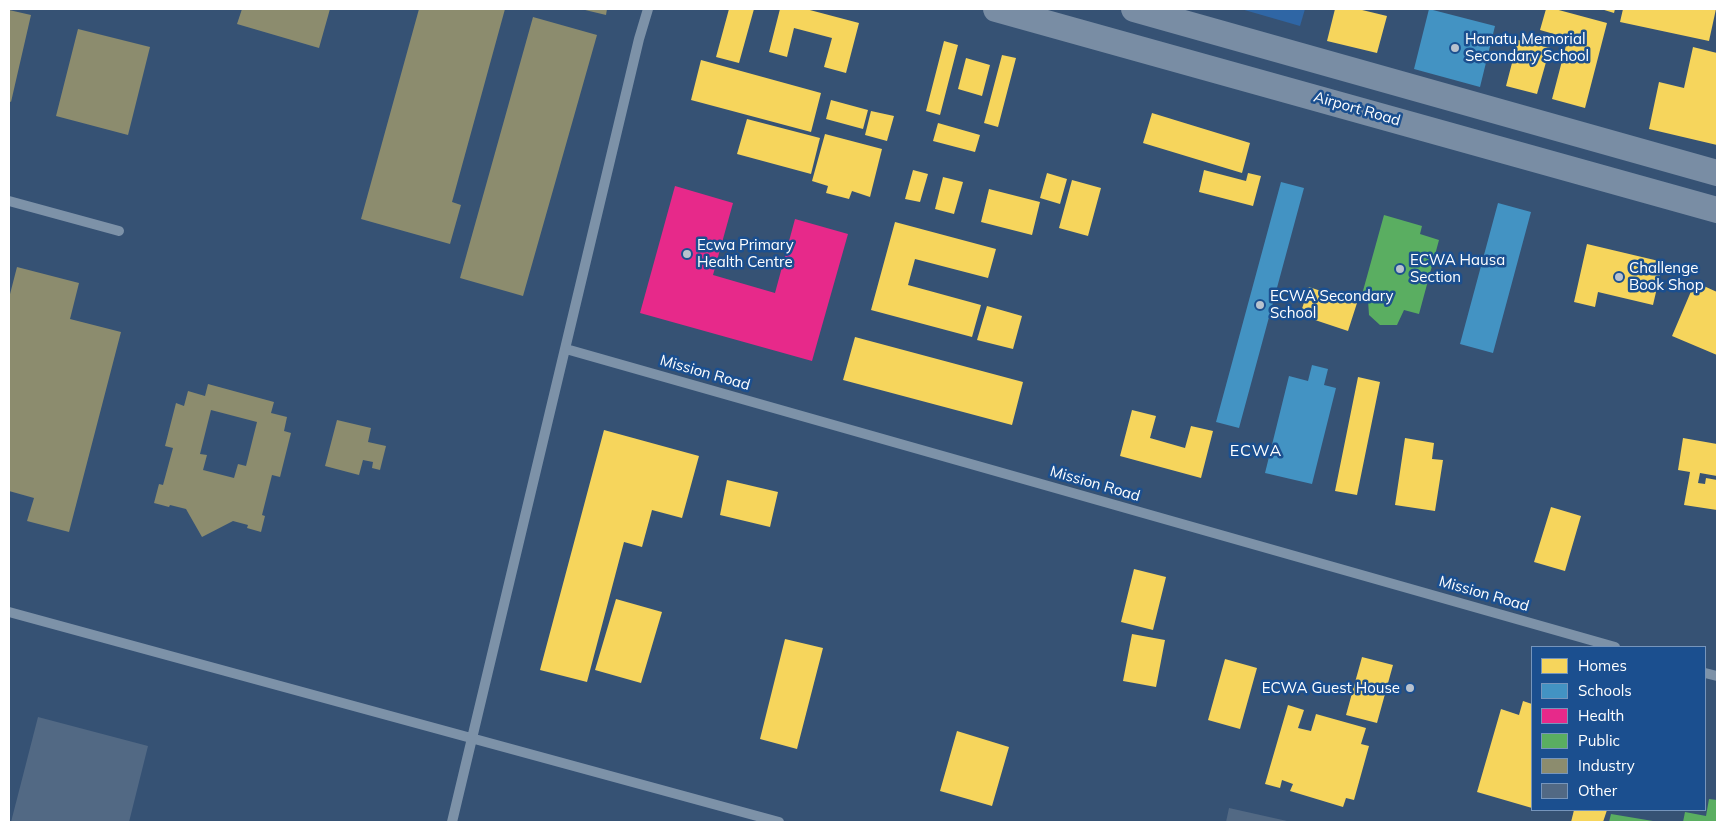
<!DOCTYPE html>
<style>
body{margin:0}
#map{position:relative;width:1726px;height:831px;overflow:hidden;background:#365274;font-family:Mulish,sans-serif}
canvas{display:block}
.frame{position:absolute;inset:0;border:10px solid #fff;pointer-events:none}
.legend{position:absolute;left:1531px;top:646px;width:175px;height:165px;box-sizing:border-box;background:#1b4f8f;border:1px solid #7695bc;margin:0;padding:6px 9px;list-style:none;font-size:15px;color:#fff}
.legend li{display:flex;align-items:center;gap:10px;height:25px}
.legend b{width:25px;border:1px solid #7695bc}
</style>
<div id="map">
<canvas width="1726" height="831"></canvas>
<div class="frame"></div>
<ul class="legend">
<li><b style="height:14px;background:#f6d55c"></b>Homes</li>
<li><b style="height:14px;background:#4393c3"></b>Schools</li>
<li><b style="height:14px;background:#e7298a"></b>Health</li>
<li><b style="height:14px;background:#5aae61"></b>Public</li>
<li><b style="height:14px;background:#8c8c6e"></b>Industry</li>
<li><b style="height:14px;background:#526984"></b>Other</li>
</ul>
</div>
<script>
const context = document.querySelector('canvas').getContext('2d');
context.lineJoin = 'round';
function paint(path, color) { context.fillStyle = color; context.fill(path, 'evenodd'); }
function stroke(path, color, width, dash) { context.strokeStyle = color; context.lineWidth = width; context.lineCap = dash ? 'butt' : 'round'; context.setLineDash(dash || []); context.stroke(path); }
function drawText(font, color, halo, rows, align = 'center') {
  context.font = font + ' Mulish,sans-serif'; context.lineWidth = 5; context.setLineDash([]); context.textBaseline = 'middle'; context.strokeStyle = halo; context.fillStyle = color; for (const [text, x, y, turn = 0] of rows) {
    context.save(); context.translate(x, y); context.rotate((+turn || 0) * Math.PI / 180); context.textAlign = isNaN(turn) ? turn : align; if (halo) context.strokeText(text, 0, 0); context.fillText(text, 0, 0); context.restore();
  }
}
paint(new Path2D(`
 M 1241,9 L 1305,9 L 1300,26 Z`), '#2f66a5');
paint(new Path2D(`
 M 729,9 L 754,9 L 739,63 L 716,57 Z
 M 780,9 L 806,9 L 859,23 L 846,73 L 824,67 L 832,38 L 794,28 L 787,57 L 769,52 Z
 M 1335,9 L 1358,9 L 1387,16 L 1377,53 L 1327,41 Z
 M 1546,9 L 1555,9 L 1607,23 L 1585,108 L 1552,99 L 1568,38 L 1540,30 Z
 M 1601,9 L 1615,9 L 1614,13 Z
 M 1623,9 L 1716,9 L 1709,41 L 1620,22 Z
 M 1518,40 L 1550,48 L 1537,94 L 1506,86 Z
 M 944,41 L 958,45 L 940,115 L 926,111 Z
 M 1693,47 L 1717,53 L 1717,145 L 1649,129 L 1659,82 L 1684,88 Z
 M 1002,55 L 1016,58 L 998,127 L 984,123 Z
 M 966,58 L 990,65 L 982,96 L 958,89 Z
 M 701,60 L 821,93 L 811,132 L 691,100 Z
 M 831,100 L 868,110 L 863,129 L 826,119 Z
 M 871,111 L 894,116 L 887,141 L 865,135 Z
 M 1152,113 L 1250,143 L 1242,173 L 1143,143 Z
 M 747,119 L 820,138 L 811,174 L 737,154 Z
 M 938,123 L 980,135 L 975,152 L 933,141 Z
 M 825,134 L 882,149 L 870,197 L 852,191 L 849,199 L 826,193 L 828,186 L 812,181 Z
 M 913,170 L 928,174 L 920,202 L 905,199 Z
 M 1204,170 L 1246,181 L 1248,173 L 1261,176 L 1253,206 L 1199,192 Z
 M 1047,173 L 1067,179 L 1060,204 L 1040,198 Z
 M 943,177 L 963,182 L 954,214 L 935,209 Z
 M 1072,180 L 1101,188 L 1088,236 L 1059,228 Z
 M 989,189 L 1040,202 L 1032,235 L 981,222 Z
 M 895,222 L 996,249 L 988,278 L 915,259 L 908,285 L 981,305 L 972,337 L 871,310 Z
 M 1587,244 L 1663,262 L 1653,305 L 1598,292 L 1595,307 L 1574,302 Z
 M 1695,282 L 1717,292 L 1717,355 L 1672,336 Z
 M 1309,287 L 1357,303 L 1348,331 L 1300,315 Z
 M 987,306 L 1022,316 L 1013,349 L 977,340 Z
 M 855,337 L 1023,382 L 1012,425 L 843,380 Z
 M 1358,377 L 1380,382 L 1357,495 L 1335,491 Z
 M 1132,410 L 1156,416 L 1150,438 L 1185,448 L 1191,426 L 1213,431 L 1201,478 L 1120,456 Z
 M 604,430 L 699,456 L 682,518 L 652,510 L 642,547 L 624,542 L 587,682 L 540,670 Z
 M 1405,438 L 1434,443 L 1432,459 L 1443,460 L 1435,511 L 1395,505 Z
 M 1683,438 L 1717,444 L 1717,476 L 1700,473 L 1698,483 L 1705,484 L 1706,478 L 1717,480 L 1717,510 L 1684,505 L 1690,472 L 1678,470 Z
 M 727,480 L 778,492 L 770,527 L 720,515 Z
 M 1551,507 L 1581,516 L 1565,571 L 1534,562 Z
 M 1134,569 L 1166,577 L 1153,630 L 1121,622 Z
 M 616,599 L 662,612 L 641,683 L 595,670 Z
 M 1132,634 L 1165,640 L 1156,687 L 1123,681 Z
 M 785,639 L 823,648 L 797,749 L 760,739 Z
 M 1362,657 L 1393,665 L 1377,723 L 1346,715 Z
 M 1225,659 L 1257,668 L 1240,729 L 1208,720 Z
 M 1523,701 L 1532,704 L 1532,808 L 1477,792 L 1501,709 L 1519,715 Z
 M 1288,705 L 1304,710 L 1298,728 L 1311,731 L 1316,714 L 1366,728 L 1361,744 L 1369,746 L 1354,800 L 1346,798 L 1343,807 L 1290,791 L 1293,784 L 1282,780 L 1280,788 L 1265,784 Z
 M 957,731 L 1009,747 L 992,806 L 940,791 Z
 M 1574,810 L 1607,810 L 1603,822 L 1571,822 Z`), '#f6d55c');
paint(new Path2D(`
 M 1429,9 L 1495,26 L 1480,87 L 1414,69 Z
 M 1281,182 L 1304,188 L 1239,428 L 1216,422 Z
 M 1498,203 L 1531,212 L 1493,353 L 1460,344 Z
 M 1312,365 L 1328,369 L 1324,385 L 1336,388 L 1312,484 L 1265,473 L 1289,376 L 1308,381 Z`), '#4393c3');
paint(new Path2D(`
 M 675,186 L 733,203 L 713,275 L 775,293 L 795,219 L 848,234 L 812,361 L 640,313 Z`), '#e7298a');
paint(new Path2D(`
 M 1384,215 L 1422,226 L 1420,234 L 1439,240 L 1419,314 L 1404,310 L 1397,325 L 1380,325 L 1369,315 L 1368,300 L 1361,298 Z
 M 1709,799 L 1717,800 L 1717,822 L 1683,822 L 1685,812 L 1706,816 Z
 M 1611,814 L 1653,821 L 1653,822 L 1609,822 Z`), '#5aae61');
paint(new Path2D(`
 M 242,9 L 330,9 L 319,48 L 237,24 Z
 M 419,9 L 505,9 L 452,202 L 461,205 L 450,244 L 361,219 Z
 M 581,9 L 607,9 L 606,15 Z
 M 9,10 L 31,15 L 11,102 L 9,101 Z
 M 533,17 L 597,35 L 523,296 L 460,278 Z
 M 78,29 L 150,47 L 128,135 L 56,116 Z
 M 17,267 L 79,283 L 70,319 L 121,332 L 69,532 L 27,521 L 34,498 L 9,491 L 9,298 Z
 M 208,384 L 274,402 L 271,413 L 287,417 L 284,431 L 291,433 L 280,477 L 272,475 L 262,515 L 265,516 L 261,532 L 247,528 L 248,525 L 233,521 L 202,537 L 186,509 L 170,505 L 169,507 L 154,503 L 159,484 L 163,485 L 173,448 L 165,446 L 176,403 L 184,406 L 188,391 L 205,396 ZM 211,410 L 257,422 L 246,466 L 238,464 L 234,478 L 203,470 L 207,455 L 200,454 Z
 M 337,420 L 371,428 L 368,442 L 386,446 L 380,470 L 372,468 L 373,462 L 363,460 L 359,475 L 325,466 Z`), '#8c8c6e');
paint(new Path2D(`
 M 38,717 L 148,746 L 129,822 L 11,822 Z
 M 1229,808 L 1287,821 L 1287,822 L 1226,822 Z`), '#526984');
stroke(new Path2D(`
 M 9,201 L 119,231
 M 566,349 L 1615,647
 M 9,612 L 779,822
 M 1705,673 L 1717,676
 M 452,822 L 639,39 L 648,9`), '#7d92a8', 10);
stroke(new Path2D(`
 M 996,9 L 1717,210
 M 1134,9 L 1717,173`), '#798da4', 26);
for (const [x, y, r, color] of [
 [1455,48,5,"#b9c2ce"],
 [687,254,5,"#b9c2ce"],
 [1400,269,5,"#b9c2ce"],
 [1619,277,5,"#b9c2ce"],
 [1260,305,5,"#b9c2ce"],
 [1410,688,5,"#b9c2ce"]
]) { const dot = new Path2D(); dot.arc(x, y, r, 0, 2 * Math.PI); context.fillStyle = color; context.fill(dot); stroke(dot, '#1b4f8f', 2); }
drawText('15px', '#fff', '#1b4f8f', [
 ["Hanatu Memorial",1465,39],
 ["Secondary School",1465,56],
 ["Ecwa Primary",697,245],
 ["Health Centre",697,262],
 ["ECWA Hausa",1410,260],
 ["Section",1410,277],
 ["Challenge",1629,268],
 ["Book Shop",1629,285],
 ["ECWA Secondary",1270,296],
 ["School",1270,313],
 ["ECWA Guest House",1400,688,"right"]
], 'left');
drawText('15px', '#fff', '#1b4f8f', [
 ["Airport Road",1357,109,16],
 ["Mission Road",705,373,16],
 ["Mission Road",1095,484,16],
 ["Mission Road",1484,594,16]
]);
context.letterSpacing = '1px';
drawText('16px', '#fff', '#1b4f8f', [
 ["ECWA",1256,451]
]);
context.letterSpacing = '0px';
</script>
